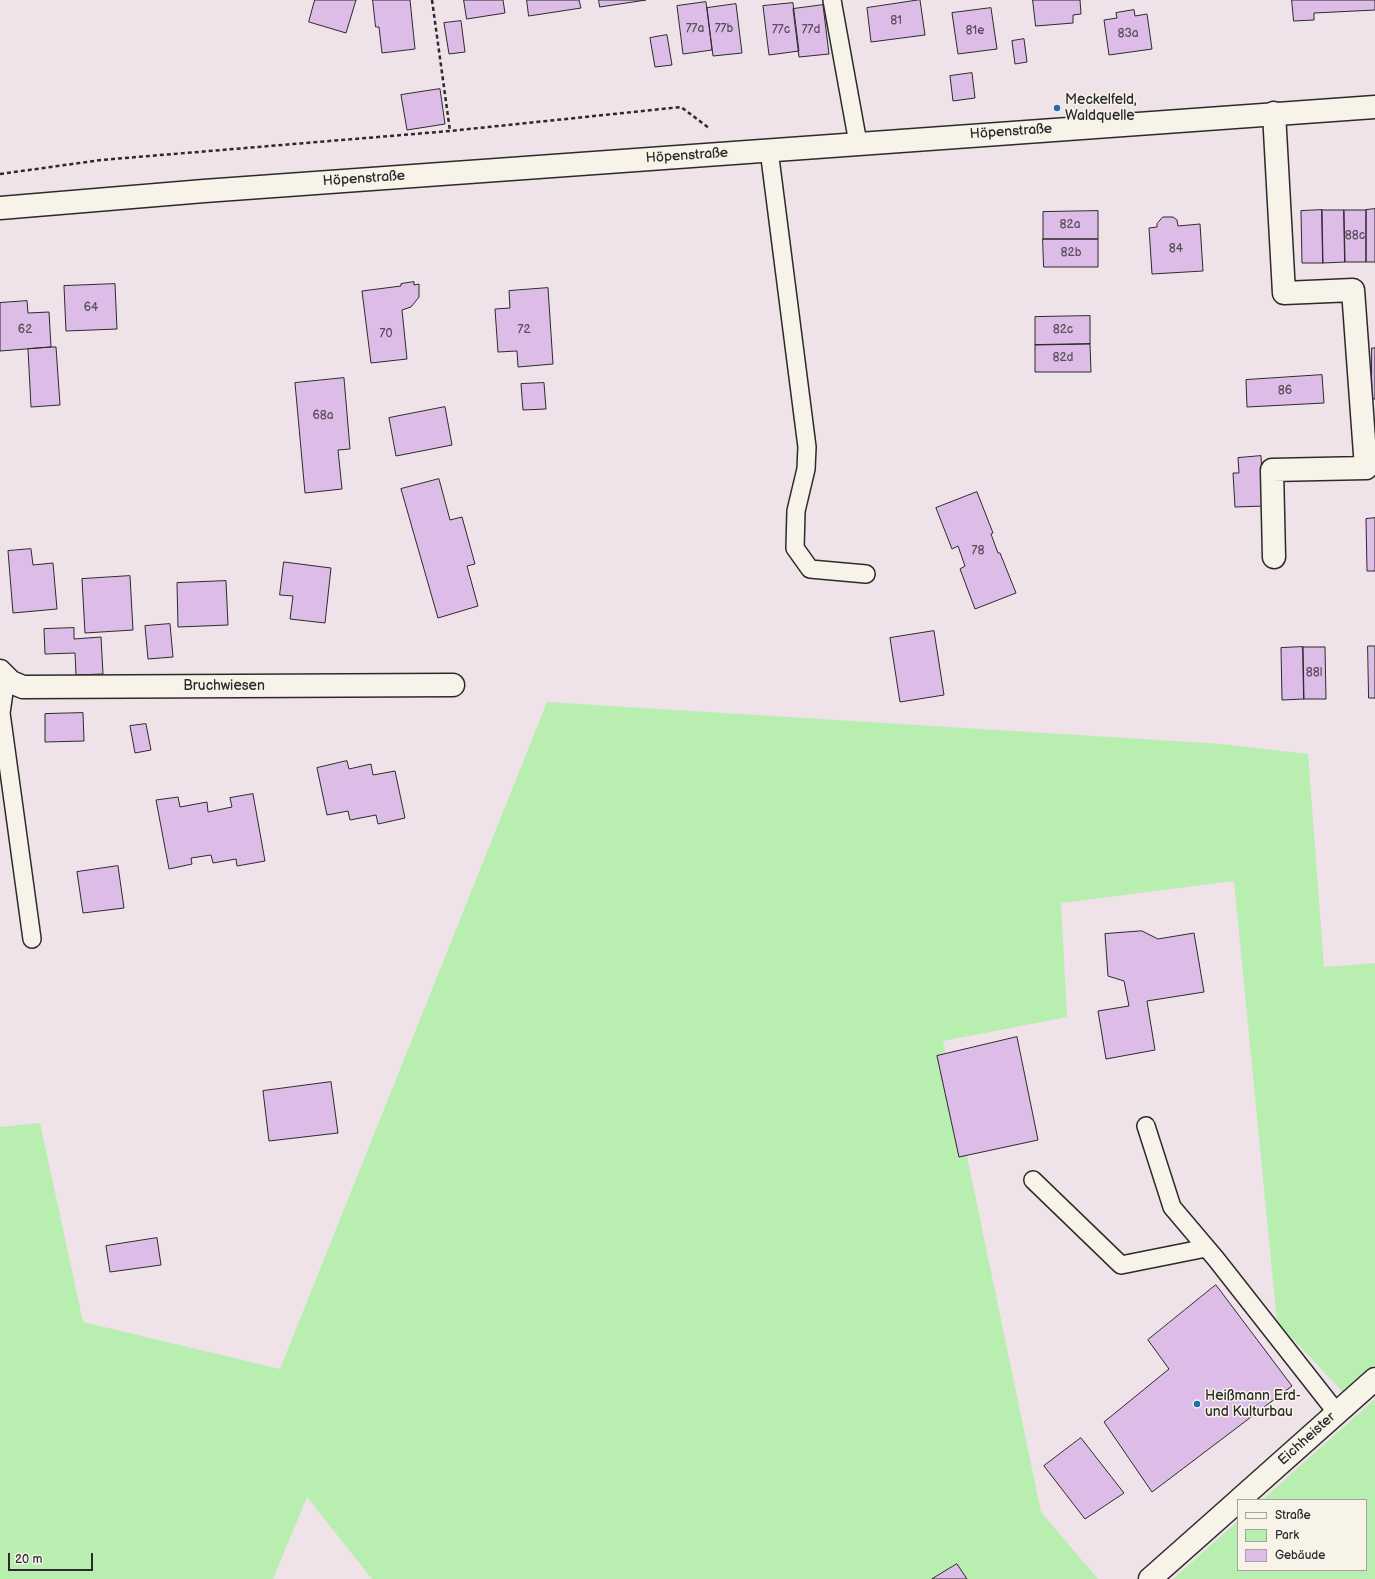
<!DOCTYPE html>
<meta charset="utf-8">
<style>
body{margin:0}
#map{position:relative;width:1375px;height:1579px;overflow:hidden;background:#efe2e8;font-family:"Balsamiq Sans",sans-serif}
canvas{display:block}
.legend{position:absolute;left:1237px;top:1499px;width:130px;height:72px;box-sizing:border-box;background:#f7f3e8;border:1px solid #a5a39c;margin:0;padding:5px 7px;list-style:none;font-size:12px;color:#2b2b2b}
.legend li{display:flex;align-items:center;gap:8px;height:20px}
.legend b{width:20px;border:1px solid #a5a39c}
.scale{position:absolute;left:8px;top:1553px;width:85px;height:18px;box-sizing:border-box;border:2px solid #2b2b2b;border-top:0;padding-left:5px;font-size:12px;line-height:14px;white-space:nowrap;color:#2b2b2b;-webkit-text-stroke:3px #f7f3e8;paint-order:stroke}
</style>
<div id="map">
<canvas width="1375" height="1579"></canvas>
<ul class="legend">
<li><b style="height:5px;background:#f7f3e8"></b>Straße</li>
<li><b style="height:11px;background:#b8eeaf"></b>Park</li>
<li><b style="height:11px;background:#ddbce8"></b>Gebäude</li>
</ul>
<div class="scale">20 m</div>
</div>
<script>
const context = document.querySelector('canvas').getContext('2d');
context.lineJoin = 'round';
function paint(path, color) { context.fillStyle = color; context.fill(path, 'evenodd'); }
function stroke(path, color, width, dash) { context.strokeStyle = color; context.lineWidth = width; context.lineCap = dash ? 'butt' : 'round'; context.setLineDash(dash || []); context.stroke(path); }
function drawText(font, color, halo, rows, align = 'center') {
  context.font = font + ' "Balsamiq Sans",sans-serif'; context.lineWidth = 3; context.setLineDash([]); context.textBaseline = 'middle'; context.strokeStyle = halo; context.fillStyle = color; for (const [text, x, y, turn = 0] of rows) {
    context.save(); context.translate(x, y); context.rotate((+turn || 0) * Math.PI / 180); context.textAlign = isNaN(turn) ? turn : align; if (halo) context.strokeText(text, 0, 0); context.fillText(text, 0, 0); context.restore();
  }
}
paint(new Path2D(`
 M 547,702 L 1221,744 L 1308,754 L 1324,967 L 1375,963 L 1375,1365 L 1343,1392 L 1277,1322 L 1234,881 L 1061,903 L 1067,1017 L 943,1041 L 1041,1512 L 1098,1579 L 372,1579 L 307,1497 L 273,1579 L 0,1579 L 0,1127 L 40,1123 L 83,1322 L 280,1369 Z
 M 1375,1399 L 1375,1579 L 1173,1579 L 1238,1521 L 1238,1570 L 1366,1570 L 1366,1500 L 1262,1500 Z`), '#b8eeaf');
const building = new Path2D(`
 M 315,0 L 356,0 L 346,33 L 309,22 Z
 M 373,0 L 410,0 L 415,49 L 382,53 L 379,27 L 376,27 Z
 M 464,0 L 503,0 L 505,13 L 467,19 Z
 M 527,0 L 579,0 L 581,8 L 529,16 Z
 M 599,0 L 646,0 L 600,7 Z
 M 920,0 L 925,35 L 871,42 L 867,8 Z
 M 1033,0 L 1080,0 L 1081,14 L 1073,15 L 1073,23 L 1036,26 Z
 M 1292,0 L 1375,0 L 1375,10 L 1314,13 L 1314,20 L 1294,21 Z
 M 706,2 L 712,50 L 683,54 L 677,6 Z
 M 793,3 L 799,51 L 769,55 L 763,6 Z
 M 736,4 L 742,53 L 713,56 L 707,8 Z
 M 823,5 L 829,54 L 799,57 L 793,9 Z
 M 991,8 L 997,49 L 958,54 L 952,13 Z
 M 1134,10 L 1135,16 L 1147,14 L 1152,49 L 1109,55 L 1104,20 L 1117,18 L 1116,13 Z
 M 461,21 L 465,52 L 449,54 L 444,23 Z
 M 667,35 L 672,65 L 655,67 L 650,38 Z
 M 1024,39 L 1027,62 L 1015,64 L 1012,41 Z
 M 972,73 L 975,98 L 953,101 L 950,76 Z
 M 440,89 L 445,124 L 407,130 L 401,95 Z
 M 1375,209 L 1375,262 L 1366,262 L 1366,210 Z
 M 1322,210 L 1323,263 L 1302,263 L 1301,211 Z
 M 1322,210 L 1344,210 L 1345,262 L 1323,263 Z
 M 1344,210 L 1366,210 L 1366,262 L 1345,262 Z
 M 1098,211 L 1098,239 L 1043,239 L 1043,212 Z
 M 1163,217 L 1173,217 L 1177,220 L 1178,226 L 1200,224 L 1203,271 L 1152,274 L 1149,228 L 1157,227 L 1157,224 Z
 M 1043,239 L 1098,239 L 1098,267 L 1044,267 Z
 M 414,282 L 414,285 L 419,284 L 419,297 L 411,307 L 402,310 L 407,359 L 371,363 L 362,291 L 401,286 L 401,284 Z
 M 115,284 L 117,329 L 66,331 L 64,286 Z
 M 548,288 L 553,364 L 518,367 L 517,351 L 498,352 L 495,309 L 510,308 L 509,291 Z
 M 27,301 L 28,313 L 49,312 L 51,347 L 0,351 L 0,303 Z
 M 1090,316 L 1090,344 L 1035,345 L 1035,317 Z
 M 1090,344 L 1091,372 L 1035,372 L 1035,345 Z
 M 51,347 L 56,347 L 60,405 L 31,407 L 28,349 Z
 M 1372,348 L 1375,348 L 1375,399 L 1372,399 Z
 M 1322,375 L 1324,403 L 1247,407 L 1246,380 Z
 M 344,378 L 350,449 L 338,450 L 342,489 L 305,493 L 295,383 Z
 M 544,383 L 546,409 L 523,410 L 521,384 Z
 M 445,407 L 452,445 L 396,456 L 389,418 Z
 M 1261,456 L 1264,506 L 1235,507 L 1233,473 L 1239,473 L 1238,458 Z
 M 439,479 L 450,520 L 462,517 L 475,564 L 467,566 L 478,606 L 438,618 L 401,489 Z
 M 977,492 L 993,533 L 991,534 L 998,553 L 1000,553 L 1016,593 L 975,609 L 960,569 L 965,566 L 958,546 L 952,549 L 936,508 Z
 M 1375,518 L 1375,571 L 1367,571 L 1366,519 Z
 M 31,549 L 33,565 L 53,563 L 57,609 L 13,613 L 8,551 Z
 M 284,562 L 331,568 L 325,623 L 290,619 L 293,596 L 280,595 Z
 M 130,576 L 133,630 L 85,633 L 82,579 Z
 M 226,581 L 228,625 L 178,627 L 177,583 Z
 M 170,624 L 173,657 L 148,659 L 145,626 Z
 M 74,628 L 74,639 L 101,637 L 103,674 L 76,675 L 75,653 L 45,654 L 44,629 Z
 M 934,631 L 944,695 L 900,702 L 890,638 Z
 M 1368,646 L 1375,646 L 1375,698 L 1369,698 Z
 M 1303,647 L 1325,647 L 1326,699 L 1304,699 Z
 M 1303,647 L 1304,699 L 1282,700 L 1281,648 Z
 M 83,713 L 84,741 L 45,742 L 45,714 Z
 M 146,724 L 151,750 L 135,753 L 130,726 Z
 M 347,761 L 349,769 L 371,764 L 373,775 L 395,771 L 405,818 L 378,824 L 376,815 L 350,820 L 348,811 L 327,815 L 317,768 Z
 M 253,794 L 265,861 L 237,866 L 236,859 L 213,863 L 211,855 L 191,858 L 192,864 L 169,869 L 156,800 L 178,797 L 180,807 L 207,802 L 208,812 L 232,807 L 230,798 Z
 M 118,866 L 124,908 L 83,913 L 77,872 Z
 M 1142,931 L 1158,939 L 1194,933 L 1204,992 L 1147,1001 L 1155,1050 L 1106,1059 L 1098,1011 L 1129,1006 L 1124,981 L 1108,976 L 1105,934 Z
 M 1017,1037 L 1038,1140 L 959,1157 L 937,1056 Z
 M 331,1082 L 338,1133 L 269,1141 L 263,1091 Z
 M 157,1238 L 161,1265 L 110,1272 L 106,1246 Z
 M 1216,1285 L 1292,1386 L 1152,1492 L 1104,1422 L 1169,1369 L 1148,1340 Z
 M 1081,1438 L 1124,1493 L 1085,1519 L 1044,1466 Z
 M 957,1564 L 967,1579 L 932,1579 Z`);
paint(building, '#ddbce8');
stroke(building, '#2b2b2b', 1);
const lane = new Path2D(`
 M 832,0 L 858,143
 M 769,150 L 807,447 L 806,469 L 796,511 L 795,548 L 810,569 L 866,574
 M 0,679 L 6,678 L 1,713 L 32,939
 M 1146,1126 L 1172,1207 L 1216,1259 L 1337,1413
 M 1033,1180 L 1121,1265 L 1206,1248`);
const street = new Path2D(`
 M 1274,113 L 1284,293 L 1353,290 L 1366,468 L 1272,470 L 1274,557
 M 0,671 L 11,682 L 23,687 L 453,685
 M 1239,1500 L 1375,1379
 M 1150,1579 L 1238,1501`);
const secondary = new Path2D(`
 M 0,208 L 204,191 L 1375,107`);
stroke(lane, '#2b2b2b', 20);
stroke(street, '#2b2b2b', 25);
stroke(secondary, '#2b2b2b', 25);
stroke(new Path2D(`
 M 432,0 L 450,131
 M 0,174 L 101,160 L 450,131 L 681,107 L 709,128`), '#2b2b2b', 2.5, [4, 3]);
stroke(lane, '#f7f3e8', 17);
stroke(street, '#f7f3e8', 22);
stroke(secondary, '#f7f3e8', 22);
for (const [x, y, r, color] of [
 [1057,108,4,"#1f6fb2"],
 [1197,1404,4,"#1f6fb2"]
]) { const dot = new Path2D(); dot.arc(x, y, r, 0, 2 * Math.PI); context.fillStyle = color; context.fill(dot); stroke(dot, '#f7f3e8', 1.5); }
drawText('12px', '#584f5a', null, [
 ["81",896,21],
 ["77a",695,29],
 ["77b",724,29],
 ["77c",781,30],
 ["77d",811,30],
 ["81e",975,31],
 ["83a",1128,34],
 ["82a",1070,225],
 ["88c",1355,236],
 ["84",1176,249],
 ["82b",1071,253],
 ["64",91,308],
 ["62",25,330],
 ["72",524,330],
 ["82c",1063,330],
 ["70",386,334],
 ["82d",1063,358],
 ["86",1285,391],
 ["68a",323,416],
 ["78",978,551],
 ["88l",1314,673]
]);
drawText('14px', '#2b2b2b', '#f7f3e8', [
 ["Meckelfeld,",1065,100],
 ["Waldquelle",1065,116],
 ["Heißmann Erd-",1205,1396],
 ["und Kulturbau",1205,1412]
], 'left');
drawText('14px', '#2b2b2b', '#f7f3e8', [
 ["Höpenstraße",1011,132,-4],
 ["Höpenstraße",687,156,-4],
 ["Höpenstraße",364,179,-4],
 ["Bruchwiesen",224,686],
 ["Eichheister",1307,1439,-42]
]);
</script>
